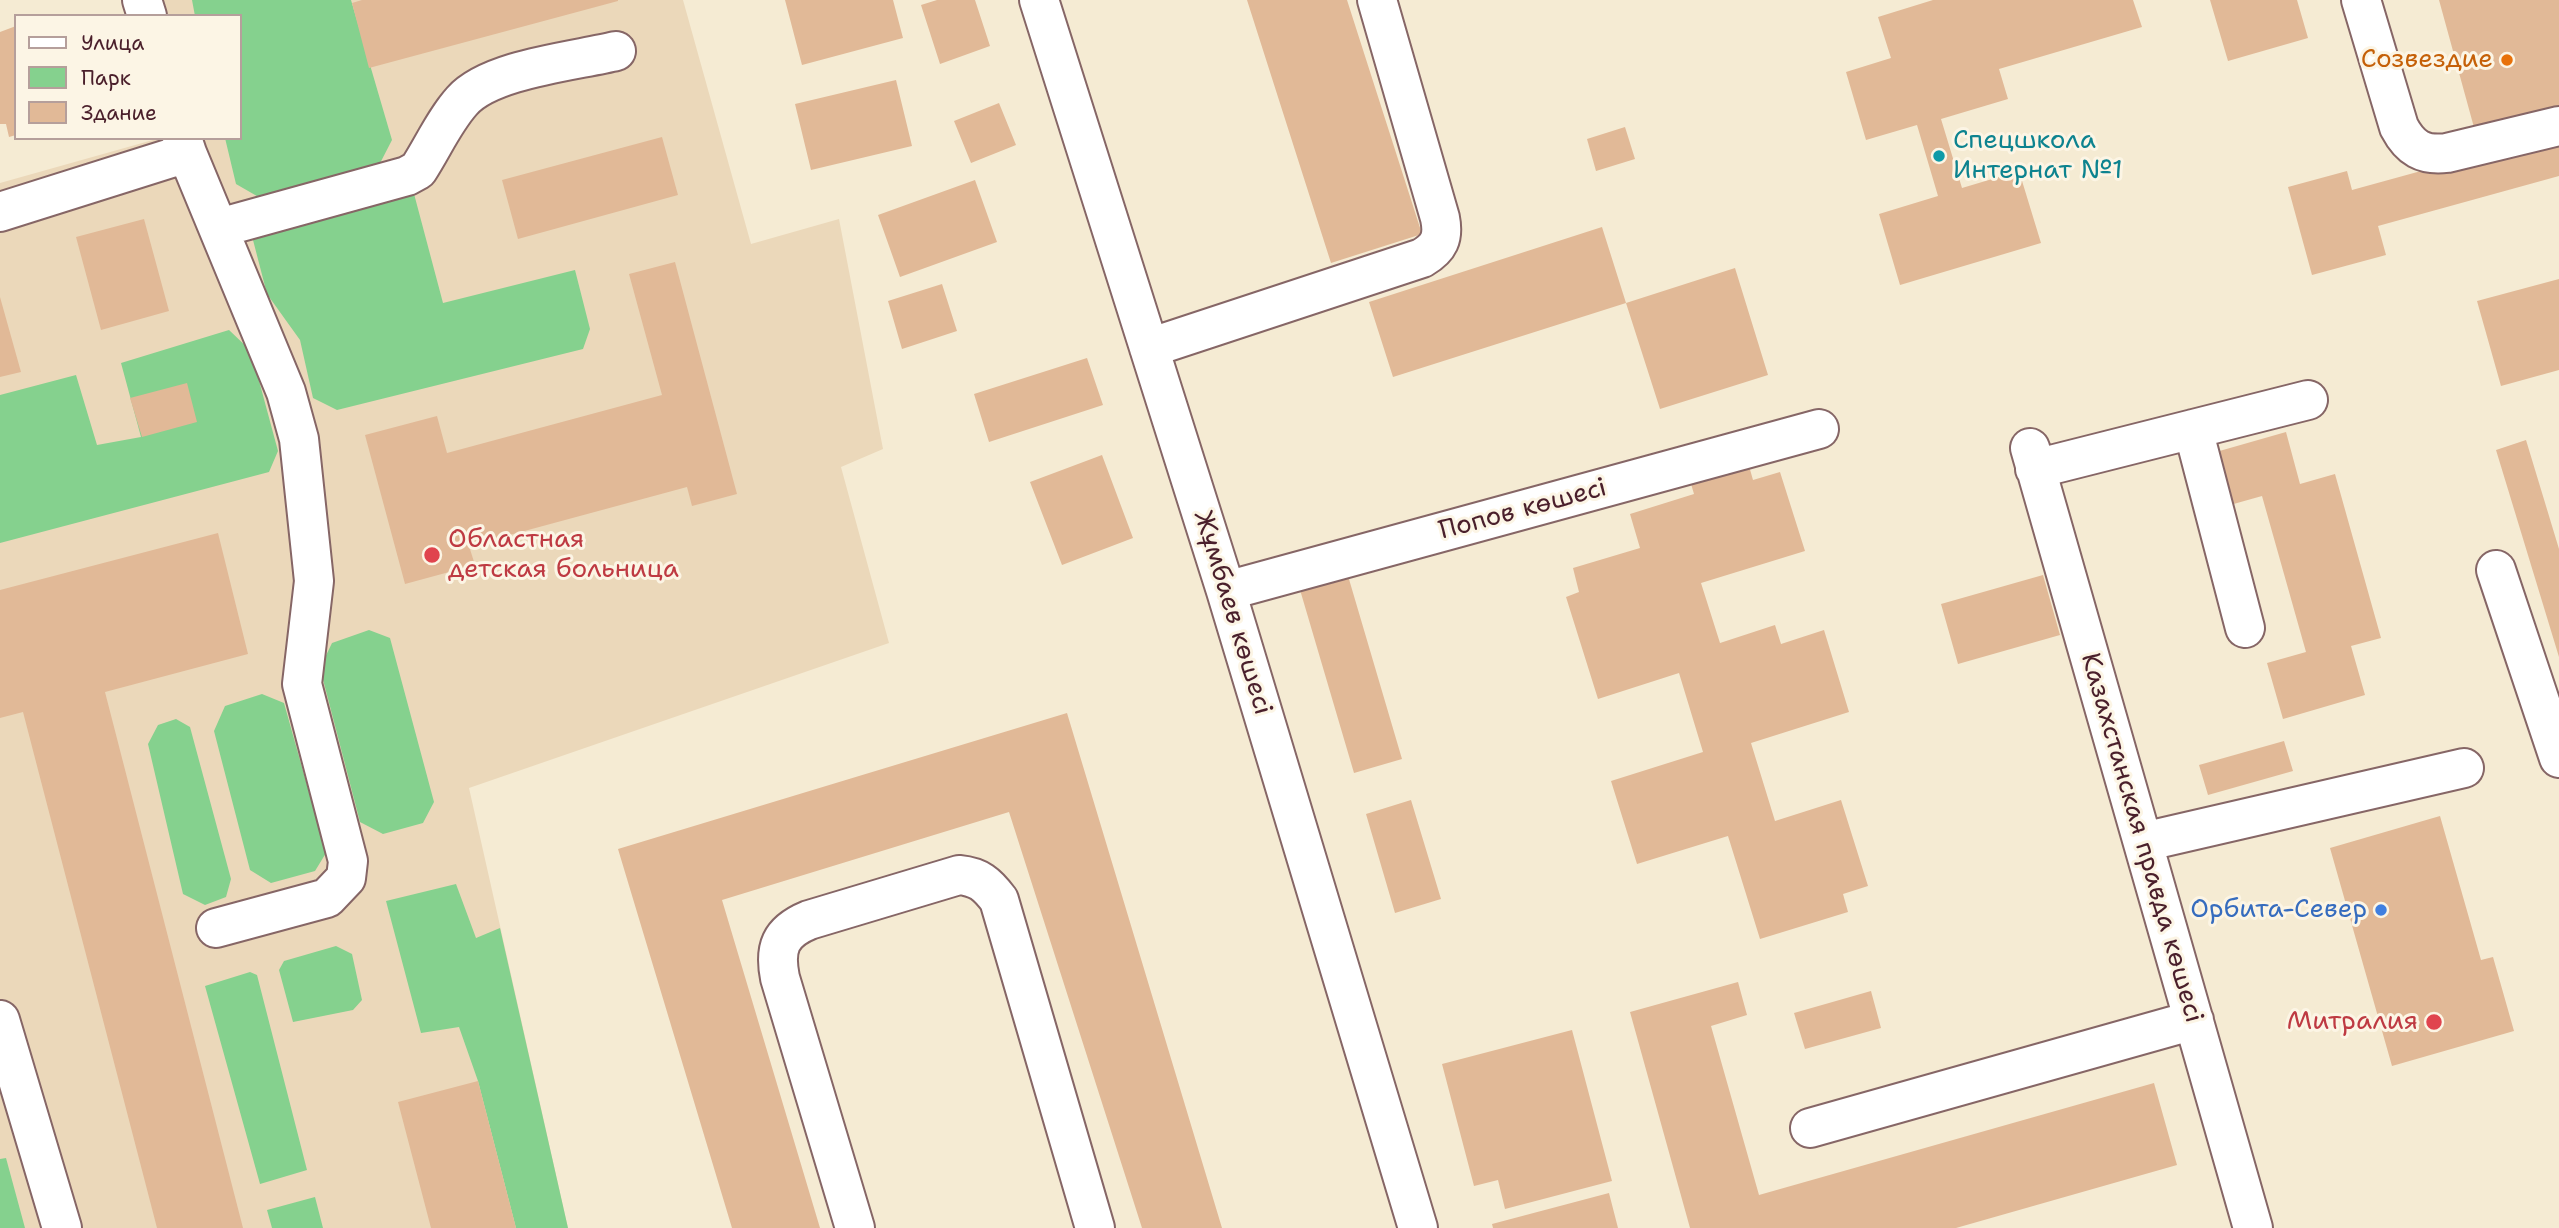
<!DOCTYPE html>
<meta charset="utf-8">
<style>
body{margin:0}
#map{position:relative;width:2559px;height:1228px;overflow:hidden;background:#f5ebd3;font-family:"Shantell Sans",sans-serif}
canvas{display:block}
.legend{position:absolute;left:14px;top:14px;width:228px;height:126px;box-sizing:border-box;background:#fcf5e5;border:2px solid #b59f9b;margin:0;padding:9px 12px;list-style:none;font-size:21px;color:#4a1f2b}
.legend li{display:flex;align-items:center;gap:14px;height:35px}
.legend b{width:35px;border:2px solid #b59f9b}
</style>
<div id="map">
<canvas width="2559" height="1228"></canvas>
<ul class="legend">
<li><b style="height:9px;background:#fff"></b>Улица</li>
<li><b style="height:19px;background:#85d18e"></b>Парк</li>
<li><b style="height:19px;background:#e1b997"></b>Здание</li>
</ul>
</div>
<script>
const context = document.querySelector('canvas').getContext('2d');
context.lineJoin = 'round';
function paint(path, color) { context.fillStyle = color; context.fill(path, 'evenodd'); }
function stroke(path, color, width, dash) { context.strokeStyle = color; context.lineWidth = width; context.lineCap = dash ? 'butt' : 'round'; context.setLineDash(dash || []); context.stroke(path); }
function drawText(font, color, halo, rows, align = 'center') {
  context.font = font + ' "Shantell Sans",sans-serif'; context.lineWidth = 6; context.setLineDash([]); context.textBaseline = 'middle'; context.strokeStyle = halo; context.fillStyle = color; for (const [text, x, y, turn = 0] of rows) {
    context.save(); context.translate(x, y); context.rotate((+turn || 0) * Math.PI / 180); context.textAlign = isNaN(turn) ? turn : align; if (halo) context.strokeText(text, 0, 0); context.fillText(text, 0, 0); context.restore();
  }
}
paint(new Path2D(`
 M 128,0 L 683,0 L 751,244 L 839,219 L 883,449 L 841,467 L 889,643 L 469,788 L 568,1228 L 0,1228 L 0,183 L 160,138 L 240,138 L 240,16 L 131,16 Z`), '#ebd8ba');
paint(new Path2D(`
 M 192,0 L 351,0 L 392,140 L 376,171 L 262,199 L 236,184 L 225,138 L 240,138 L 240,16 L 195,16 Z
 M 413,190 L 443,303 L 575,270 L 590,329 L 583,349 L 337,410 L 313,398 L 300,340 L 267,294 L 253,240 L 269,221 Z
 M 229,330 L 251,351 L 278,451 L 269,472 L 0,543 L 0,395 L 76,375 L 97,445 L 141,437 L 121,363 Z
 M 369,630 L 390,638 L 434,802 L 423,823 L 383,834 L 360,822 L 320,668 L 332,643 Z
 M 262,694 L 284,703 L 326,853 L 315,871 L 271,883 L 250,870 L 214,731 L 225,706 Z
 M 176,719 L 190,727 L 231,879 L 226,897 L 205,905 L 183,894 L 148,744 L 158,725 Z
 M 456,884 L 476,938 L 500,928 L 568,1228 L 516,1228 L 478,1081 L 459,1027 L 421,1033 L 386,901 Z
 M 336,946 L 352,954 L 362,1000 L 353,1010 L 293,1022 L 279,970 L 284,961 Z
 M 250,972 L 257,975 L 307,1170 L 260,1184 L 205,986 Z
 M 6,1158 L 25,1228 L 0,1228 L 0,1159 Z
 M 315,1197 L 323,1228 L 272,1228 L 267,1210 Z`), '#85d18e');
paint(new Path2D(`
 M 362,0 L 618,0 L 618,1 L 369,68 L 352,3 Z
 M 785,0 L 893,0 L 903,38 L 802,65 Z
 M 937,0 L 975,0 L 990,46 L 940,64 L 921,5 Z
 M 1247,0 L 1347,0 L 1422,234 L 1331,263 Z
 M 1933,0 L 2133,0 L 2142,27 L 1999,69 L 2008,99 L 1941,119 L 1962,188 L 2019,171 L 2041,243 L 1900,285 L 1879,214 L 1938,196 L 1917,125 L 1866,140 L 1846,72 L 1891,58 L 1878,17 Z
 M 2210,0 L 2297,0 L 2308,38 L 2228,61 Z
 M 2439,0 L 2559,0 L 2559,120 L 2478,142 Z
 M 16,26 L 16,135 L 9,137 L 6,124 L 0,124 L 0,32 Z
 M 896,80 L 912,146 L 811,170 L 795,104 Z
 M 999,103 L 1016,145 L 971,163 L 954,121 Z
 M 1625,127 L 1635,159 L 1596,171 L 1587,139 Z
 M 2559,133 L 2559,176 L 2378,226 L 2386,255 L 2312,275 L 2288,187 L 2347,171 L 2352,190 Z
 M 662,137 L 678,195 L 518,239 L 502,180 Z
 M 975,180 L 997,242 L 900,277 L 878,215 Z
 M 144,219 L 169,311 L 101,330 L 76,237 Z
 M 1602,227 L 1626,303 L 1393,377 L 1369,302 Z
 M 675,262 L 737,494 L 692,506 L 687,487 L 469,546 L 475,565 L 405,584 L 365,435 L 437,416 L 447,453 L 662,395 L 629,274 Z
 M 1735,268 L 1768,375 L 1660,409 L 1626,303 Z
 M 2559,279 L 2559,370 L 2501,386 L 2477,301 Z
 M 942,284 L 957,331 L 902,349 L 888,301 Z
 M 0,297 L 21,372 L 0,377 Z
 M 1087,358 L 1103,405 L 989,442 L 974,394 Z
 M 187,383 L 197,422 L 142,437 L 130,398 Z
 M 2286,432 L 2300,484 L 2335,474 L 2381,638 L 2351,646 L 2365,695 L 2283,719 L 2267,663 L 2306,652 L 2262,496 L 2230,505 L 2216,452 Z
 M 2526,440 L 2559,549 L 2559,657 L 2496,450 Z
 M 1102,455 L 1133,538 L 1062,565 L 1030,482 Z
 M 1747,459 L 1753,480 L 1780,472 L 1805,551 L 1701,583 L 1720,643 L 1775,625 L 1781,644 L 1824,630 L 1849,712 L 1751,743 L 1775,821 L 1841,800 L 1868,886 L 1843,894 L 1848,912 L 1760,939 L 1728,836 L 1637,864 L 1611,781 L 1703,752 L 1679,673 L 1598,699 L 1566,597 L 1579,592 L 1573,568 L 1640,548 L 1630,514 L 1694,494 L 1689,477 Z
 M 218,533 L 248,654 L 105,692 L 243,1228 L 157,1228 L 23,712 L 0,718 L 0,590 Z
 M 1346,569 L 1402,759 L 1354,773 L 1298,583 Z
 M 2043,575 L 2060,635 L 1958,664 L 1941,604 Z
 M 1067,713 L 1222,1228 L 1142,1228 L 1009,812 L 722,900 L 820,1228 L 732,1228 L 618,849 Z
 M 2284,741 L 2293,771 L 2208,795 L 2199,765 Z
 M 1411,800 L 1441,899 L 1395,913 L 1366,814 Z
 M 2440,816 L 2481,960 L 2493,957 L 2514,1031 L 2392,1066 L 2330,848 Z
 M 1738,982 L 1747,1015 L 1711,1026 L 1759,1195 L 2154,1083 L 2177,1165 L 1956,1228 L 1690,1228 L 1630,1012 Z
 M 1871,991 L 1881,1028 L 1805,1049 L 1794,1013 Z
 M 1572,1030 L 1612,1181 L 1505,1209 L 1498,1180 L 1474,1186 L 1442,1064 Z
 M 478,1081 L 516,1228 L 431,1228 L 398,1102 Z
 M 1609,1193 L 1618,1228 L 1493,1228 L 1492,1224 Z`), '#e1b997');
const minor = new Path2D(`
 M 142,0 L 147,16
 M 1039,0 L 1226,591 L 1418,1228
 M 2361,0 L 2399,127 C 2410,148 2423,156 2447,153 L 2559,126
 M 187,153 L 286,392 L 299,439 L 314,581 L 302,684 L 348,861 L 346,878 L 327,898 L 216,928
 M 0,212 L 187,153 L 182,138
 M 219,228 L 407,176 L 418,170 C 433,147 444,121 462,101 C 490,69 575,61 616,51
 M 1149,348 L 1422,258 C 1439,248 1444,238 1440,218 L 1377,0
 M 2193,429 L 2245,628
 M 2030,448 L 2253,1228
 M 2035,469 L 2308,400
 M 2496,570 L 2559,758
 M 1226,591 L 1819,429
 M 2143,842 L 2464,768
 M 0,1020 L 62,1228
 M 1810,1128 L 2194,1020
 M 855,1228 L 780,978 C 774,948 780,932 809,920 L 959,875 C 979,877 987,884 999,900 L 1095,1228`);
stroke(minor, '#866666', 42);
stroke(minor, '#fff', 38);
for (const [x, y, r, color] of [
 [2507,60,7,"#e8710a"],
 [1939,156,7,"#0f9aa8"],
 [432,555,9,"#e0444e"],
 [2381,910,7,"#3f7fe0"],
 [2434,1022,9,"#e0444e"]
]) { const dot = new Path2D(); dot.arc(x, y, r, 0, 2 * Math.PI); context.fillStyle = color; context.fill(dot); stroke(dot, '#fcf5e5', 2.5); }
drawText('26px', '#c56008', '#fcf5e5', [
 ["Созвездие",2493,60]
], 'right');
drawText('26px', '#0d838f', '#fcf5e5', [
 ["Спецшкола",1953,141],
 ["Интернат №1",1953,171]
], 'left');
drawText('26px', '#4a1f2b', '#fcf5e5', [
 ["Попов көшесі",1523,510,-15],
 ["Жұмбаев көшесі",1232,613,73],
 ["Казахстанская правда көшесі",2141,838,74]
]);
drawText('26px', '#be3a42', '#fcf5e5', [
 ["Областная",448,540],
 ["детская больница",448,570],
 ["Митралия",2418,1022,"right"]
], 'left');
drawText('26px', '#366cbe', '#fcf5e5', [
 ["Орбита-Север",2367,910]
], 'right');
</script>
